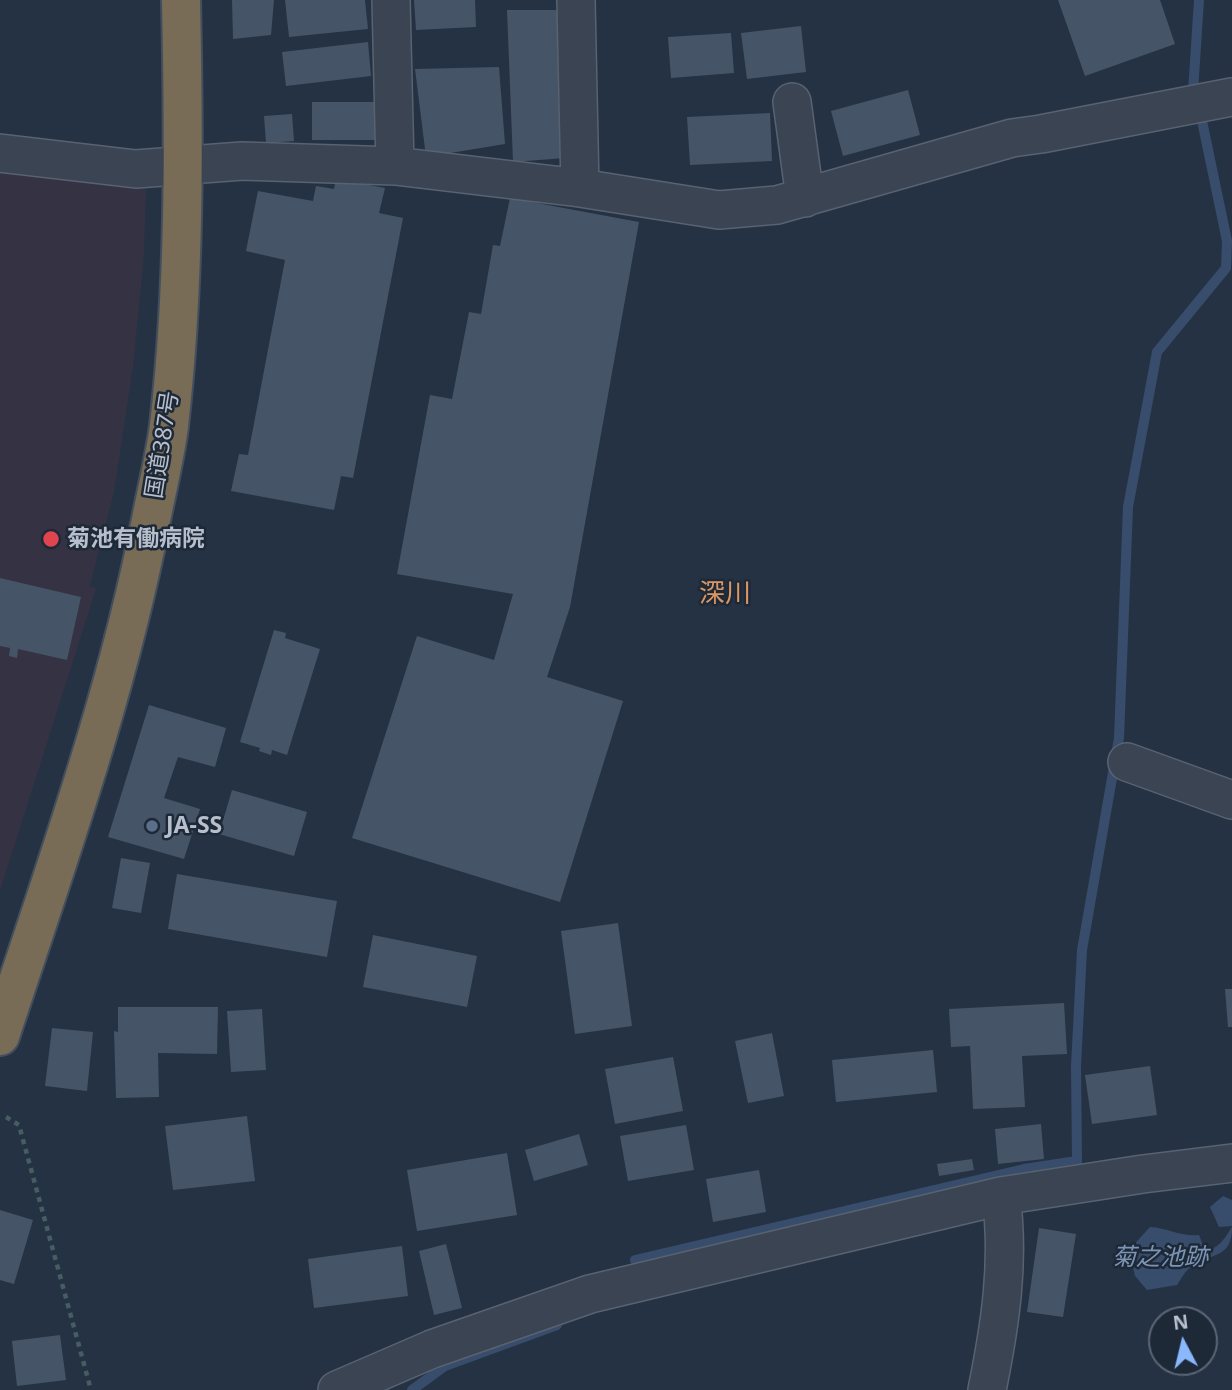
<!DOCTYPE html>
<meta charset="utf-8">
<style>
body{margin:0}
#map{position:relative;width:1232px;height:1390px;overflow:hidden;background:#253243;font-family:"Noto Sans",sans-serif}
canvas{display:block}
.north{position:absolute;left:1148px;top:1306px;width:70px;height:70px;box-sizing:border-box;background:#1e2938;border:2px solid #5b6574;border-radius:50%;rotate:353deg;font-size:19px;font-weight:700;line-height:28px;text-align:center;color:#b7bfcd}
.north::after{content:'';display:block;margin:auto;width:24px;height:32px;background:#8bb7fd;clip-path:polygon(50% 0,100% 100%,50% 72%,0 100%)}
</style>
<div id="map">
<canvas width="1232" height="1390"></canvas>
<div class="north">N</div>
</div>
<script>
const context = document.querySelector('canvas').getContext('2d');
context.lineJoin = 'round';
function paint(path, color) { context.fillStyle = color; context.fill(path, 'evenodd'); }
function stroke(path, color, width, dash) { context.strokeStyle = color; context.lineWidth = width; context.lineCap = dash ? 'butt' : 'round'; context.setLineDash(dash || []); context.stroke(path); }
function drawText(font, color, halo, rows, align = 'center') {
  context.font = font + ' "Noto Sans","Noto Sans JP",sans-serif'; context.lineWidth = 5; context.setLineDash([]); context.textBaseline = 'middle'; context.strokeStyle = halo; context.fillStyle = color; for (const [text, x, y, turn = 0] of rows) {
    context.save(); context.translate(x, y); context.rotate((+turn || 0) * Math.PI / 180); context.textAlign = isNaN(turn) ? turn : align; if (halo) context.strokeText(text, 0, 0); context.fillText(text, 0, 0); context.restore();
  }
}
paint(new Path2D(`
 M 0,163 L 131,183 L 146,190 L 144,256 L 133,367 L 114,492 L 90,586 L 96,589 L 0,891 Z`), '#343243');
paint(new Path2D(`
 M 1223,1196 L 1232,1200 L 1232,1226 L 1219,1227 L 1210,1207 Z
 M 1150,1227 C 1168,1228 1181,1237 1199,1235 L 1205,1250 C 1219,1249 1225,1238 1232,1227 C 1232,1259 1212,1252 1191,1267 C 1185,1271 1181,1279 1177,1285 L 1147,1290 L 1135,1276 L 1129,1250 Z`), '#384d6b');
stroke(new Path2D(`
 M 1193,92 L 1199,0
 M 635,1260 L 1024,1169 L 1077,1161 L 1076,1066 L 1082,950 L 1119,738 L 1128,507 L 1157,352 L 1226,268 L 1227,241 L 1201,116
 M 412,1390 L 445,1366 L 557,1325`), '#384d6b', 10);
paint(new Path2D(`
 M 232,0 L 274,0 L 271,35 L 233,39 Z
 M 285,0 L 365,0 L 368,29 L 289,37 Z
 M 414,0 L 475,0 L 476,27 L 416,30 Z
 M 1058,0 L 1160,0 L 1175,44 L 1085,76 Z
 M 507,10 L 560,10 L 565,158 L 513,162 Z
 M 801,26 L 806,72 L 747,79 L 741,33 Z
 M 731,33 L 734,73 L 671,78 L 668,37 Z
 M 368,42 L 371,76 L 286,86 L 282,52 Z
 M 499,67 L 505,144 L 426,157 L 415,69 Z
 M 908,90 L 920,135 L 843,156 L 831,111 Z
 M 312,102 L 377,102 L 377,140 L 312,140 Z
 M 770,113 L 772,161 L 690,165 L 687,117 Z
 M 292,114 L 294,141 L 266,143 L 264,116 Z
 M 336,179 L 385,188 L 379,213 L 403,218 L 353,478 L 341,476 L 334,510 L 231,491 L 239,454 L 248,455 L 285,260 L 246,251 L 258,191 L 313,201 L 316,186 L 334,189 Z
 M 510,198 L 639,222 L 570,607 L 547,677 L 623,701 L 560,902 L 352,838 L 417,636 L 494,660 L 513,594 L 397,574 L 430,395 L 452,399 L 469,312 L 481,314 L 493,245 L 500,246 Z
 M 0,578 L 81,597 L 67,660 L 18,649 L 17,658 L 9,656 L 10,648 L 0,646 Z
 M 274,630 L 286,633 L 285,638 L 320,649 L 287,755 L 272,750 L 271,755 L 259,751 L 260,748 L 240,742 Z
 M 149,705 L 226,728 L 215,767 L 178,757 L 164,798 L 200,809 L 184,859 L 108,837 Z
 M 232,790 L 307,812 L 294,856 L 219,834 Z
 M 121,858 L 150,863 L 141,913 L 112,908 Z
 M 177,874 L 337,901 L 327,957 L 168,929 Z
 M 618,923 L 632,1026 L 575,1034 L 561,931 Z
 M 373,935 L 477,956 L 467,1007 L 363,987 Z
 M 1225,989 L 1232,989 L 1232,1027 L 1228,1027 Z
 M 1064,1003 L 1067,1054 L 1022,1056 L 1025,1107 L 973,1109 L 970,1046 L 951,1047 L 949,1009 Z
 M 118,1007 L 218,1007 L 217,1054 L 158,1053 L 159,1097 L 116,1098 L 114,1031 L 118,1032 Z
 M 262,1009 L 266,1070 L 231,1072 L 227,1011 Z
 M 52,1028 L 93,1032 L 87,1091 L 45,1086 Z
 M 772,1033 L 784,1096 L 748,1103 L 735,1041 Z
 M 933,1050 L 937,1092 L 836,1102 L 832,1060 Z
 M 673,1057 L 683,1111 L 615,1124 L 605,1069 Z
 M 1150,1066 L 1157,1115 L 1092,1124 L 1085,1075 Z
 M 247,1116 L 255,1181 L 173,1190 L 165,1126 Z
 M 1041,1124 L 1044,1159 L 998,1164 L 995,1129 Z
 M 686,1125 L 694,1170 L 628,1181 L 620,1136 Z
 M 579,1134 L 588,1165 L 534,1181 L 525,1150 Z
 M 507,1153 L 517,1215 L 417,1231 L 407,1170 Z
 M 972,1159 L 974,1170 L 939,1176 L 937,1164 Z
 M 759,1170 L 766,1212 L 713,1222 L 706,1179 Z
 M 0,1210 L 33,1220 L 14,1284 L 0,1280 Z
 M 1039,1228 L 1076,1234 L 1063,1317 L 1027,1312 Z
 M 446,1244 L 462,1308 L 434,1315 L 419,1251 Z
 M 402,1246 L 408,1296 L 314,1308 L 308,1259 Z
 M 60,1335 L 66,1380 L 17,1386 L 12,1341 Z`), '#465468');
const street = new Path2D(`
 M 391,0 L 395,166
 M 576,0 L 580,188
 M 792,102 L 805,198
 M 0,153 L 136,169 L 242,161 L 395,166 L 580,188 L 719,210 L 777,205 L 1012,138 L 1041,134 L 1232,97
 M 1127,762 L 1232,800
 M 337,1390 L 432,1349 L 590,1294 L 1001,1196 L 1143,1174 L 1232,1163
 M 987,1390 C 1000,1326 1010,1262 1001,1196`);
const highway = new Path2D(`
 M 0,1036 C 56,865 117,696 151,520 C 157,489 165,457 169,426 C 185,284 184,142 181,0`);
stroke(street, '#586270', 40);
stroke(highway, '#444f5d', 42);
stroke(new Path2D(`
 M 6,1117 L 19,1125 L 91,1390`), '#465e61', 4.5, [5, 5]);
stroke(street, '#3a4453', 37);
stroke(highway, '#796c56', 38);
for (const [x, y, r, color] of [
 [51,539,9,"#e0444e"],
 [152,826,7,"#5c6f8a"]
]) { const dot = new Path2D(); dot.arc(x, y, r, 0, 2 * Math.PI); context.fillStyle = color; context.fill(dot); stroke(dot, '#1e2938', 2.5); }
drawText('23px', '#b7bfcd', '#1e2938', [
 ["国道387号",163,445,-81]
]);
drawText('bold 23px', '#b7bfcd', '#1e2938', [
 ["菊池有働病院",67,539],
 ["JA-SS",166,826]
], 'left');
drawText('italic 24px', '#7d95b5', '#1e2938', [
 ["菊之池跡",1160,1258]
]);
drawText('26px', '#db9763', '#1e2938', [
 ["深川",725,595]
]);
</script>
